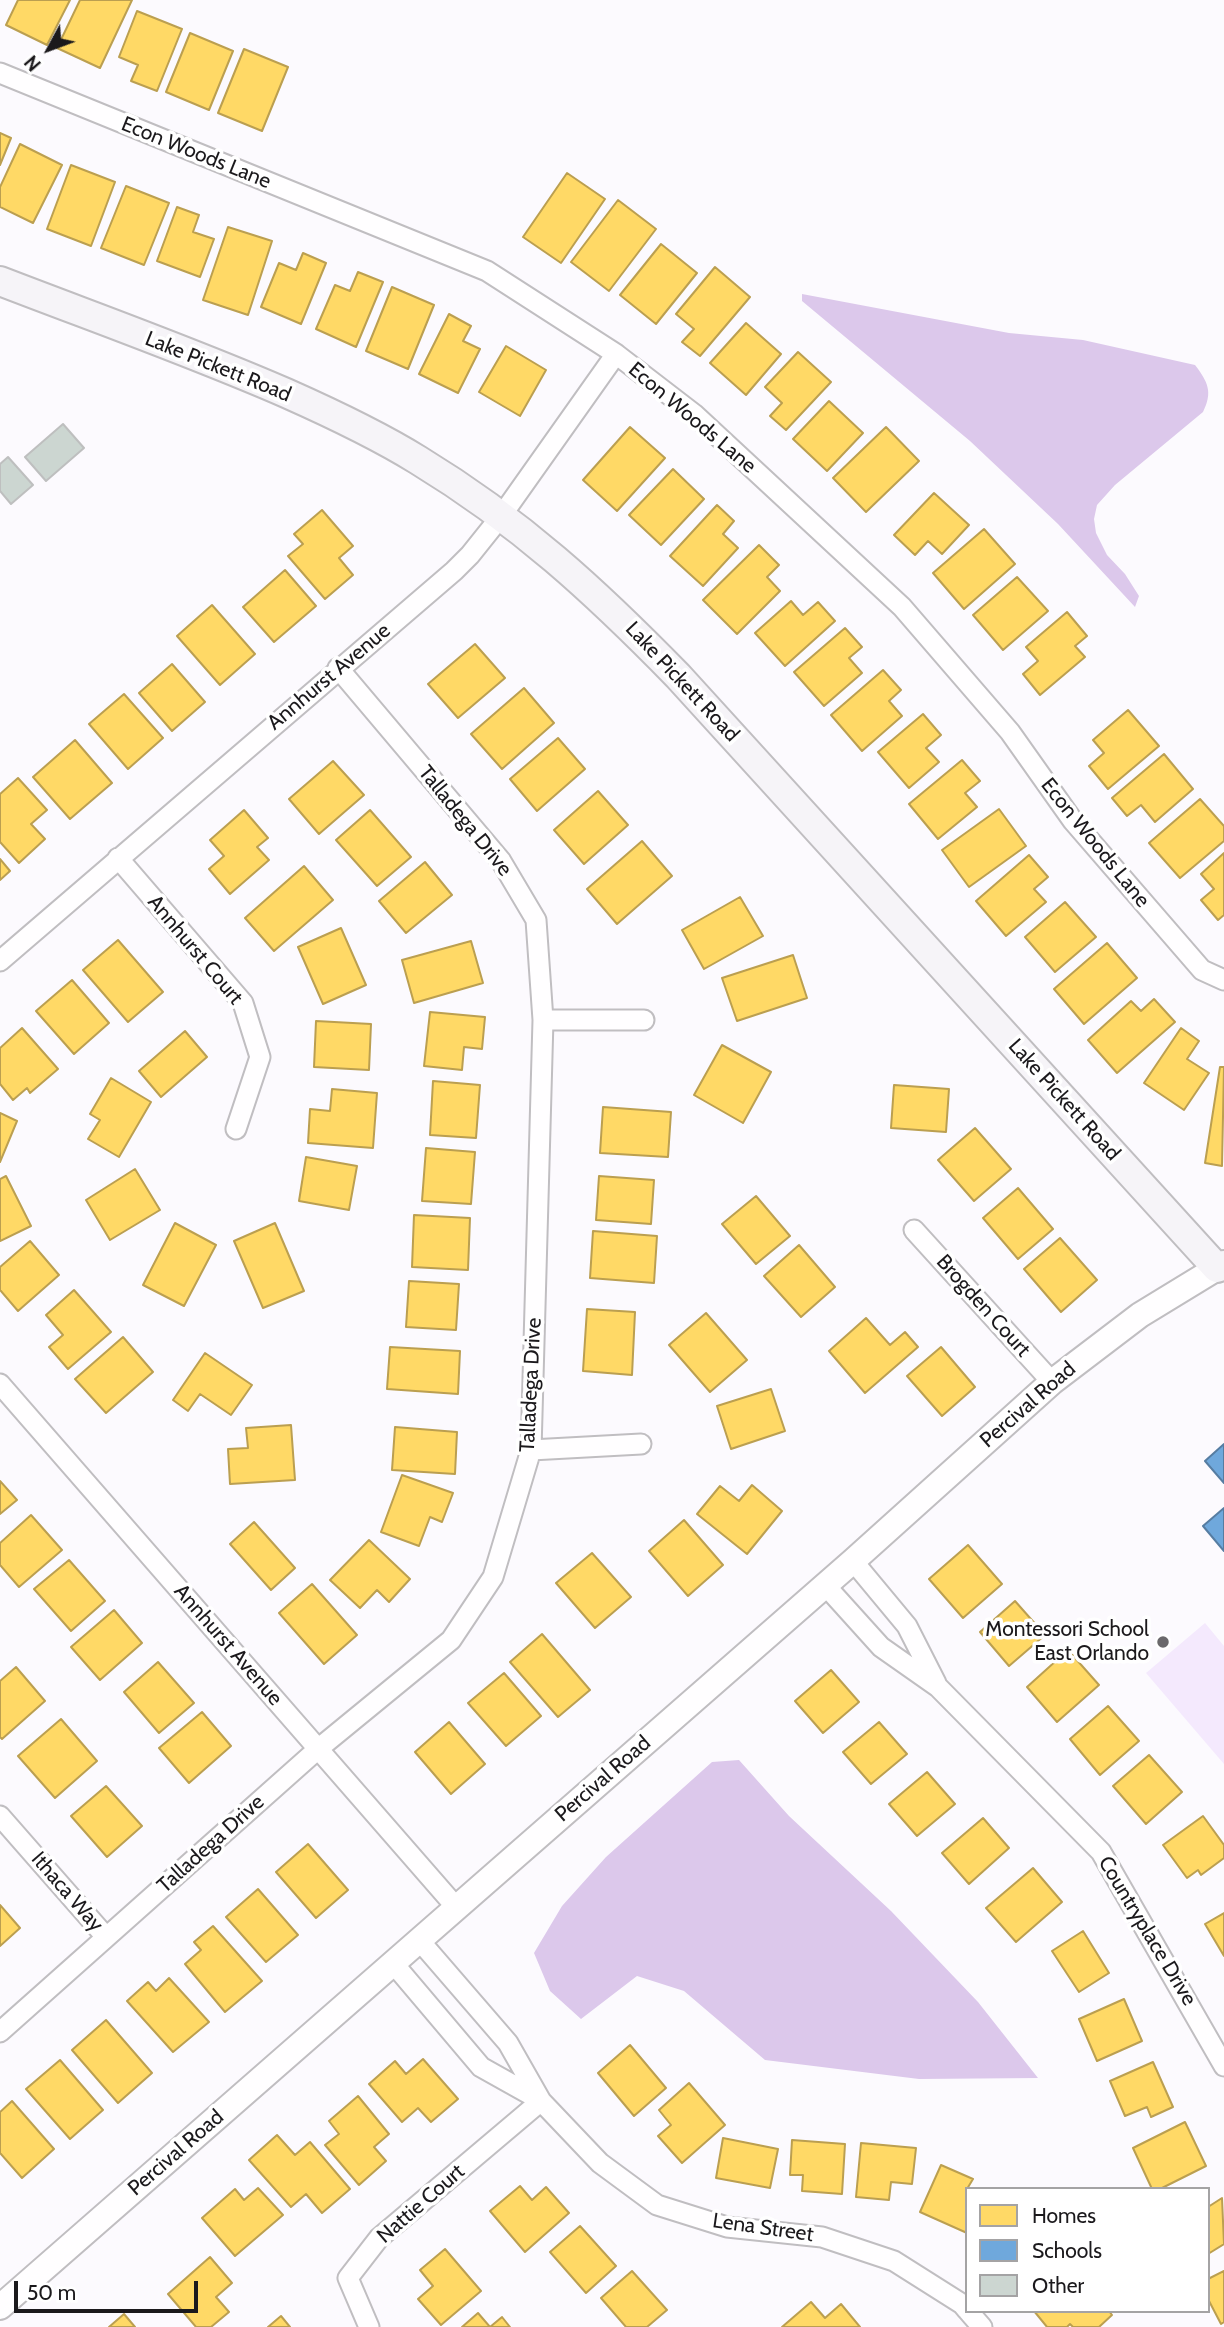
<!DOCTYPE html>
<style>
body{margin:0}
#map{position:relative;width:1224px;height:2327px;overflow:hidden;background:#fcfafe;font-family:Cabin,sans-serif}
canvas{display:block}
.legend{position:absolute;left:965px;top:2187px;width:245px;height:126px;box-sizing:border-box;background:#fff;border:2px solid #a4a3a4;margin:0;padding:9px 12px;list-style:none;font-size:21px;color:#1b191c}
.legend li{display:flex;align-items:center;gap:14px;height:35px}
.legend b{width:35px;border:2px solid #a4a3a4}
.north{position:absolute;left:14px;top:14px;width:70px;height:70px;-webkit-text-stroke:5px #fff;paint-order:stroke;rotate:229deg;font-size:19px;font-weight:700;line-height:28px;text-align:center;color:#1b191c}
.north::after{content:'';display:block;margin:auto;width:24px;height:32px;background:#1b191c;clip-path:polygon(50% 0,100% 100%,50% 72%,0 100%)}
.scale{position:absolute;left:14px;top:2281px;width:184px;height:32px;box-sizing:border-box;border:4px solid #1b191c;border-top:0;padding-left:9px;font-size:21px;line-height:24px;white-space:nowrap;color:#1b191c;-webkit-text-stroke:5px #fff;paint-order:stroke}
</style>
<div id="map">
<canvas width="1224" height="2327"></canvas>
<ul class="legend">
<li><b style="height:19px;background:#ffd966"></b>Homes</li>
<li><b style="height:19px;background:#6fa8dc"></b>Schools</li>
<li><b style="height:19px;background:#ccd6d1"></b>Other</li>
</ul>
<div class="north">N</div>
<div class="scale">50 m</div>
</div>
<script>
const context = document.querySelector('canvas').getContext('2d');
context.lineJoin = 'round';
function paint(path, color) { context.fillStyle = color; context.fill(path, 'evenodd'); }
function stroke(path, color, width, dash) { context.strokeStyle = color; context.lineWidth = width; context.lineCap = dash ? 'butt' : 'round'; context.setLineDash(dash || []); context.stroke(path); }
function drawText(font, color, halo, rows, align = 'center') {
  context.font = font + ' Cabin,sans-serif'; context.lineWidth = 7; context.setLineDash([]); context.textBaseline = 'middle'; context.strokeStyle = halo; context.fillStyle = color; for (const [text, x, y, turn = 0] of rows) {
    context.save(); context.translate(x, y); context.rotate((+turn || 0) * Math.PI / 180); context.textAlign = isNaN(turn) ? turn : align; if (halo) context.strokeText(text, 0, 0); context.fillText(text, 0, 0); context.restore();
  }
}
paint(new Path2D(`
 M 1205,1623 L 1224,1646 L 1224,1764 L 1146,1673 Z`), '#f4e9fd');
paint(new Path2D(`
 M 802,294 L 1009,333 L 1083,340 L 1195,365 C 1208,382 1213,392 1203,412 L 1115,485 L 1097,505 L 1094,519 L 1096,533 L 1107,555 L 1125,574 L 1139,596 L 1135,607 L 1058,524 L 970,441 L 802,301 Z
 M 739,1760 L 789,1816 L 891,1911 L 978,2002 L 1038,2078 L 919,2079 L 765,2060 L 684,1991 L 637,1976 L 581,2019 L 550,1991 L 534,1953 L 562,1906 L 606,1857 L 712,1762 Z`), '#dcc8eb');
const homes = new Path2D(`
 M 18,0 L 70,0 L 47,45 L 6,25 Z
 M 80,0 L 132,0 L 100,68 L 57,48 Z
 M 137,11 L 182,29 L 157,91 L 131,81 L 138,65 L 119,57 Z
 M 190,33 L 233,51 L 209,110 L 166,92 Z
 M 244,49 L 288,67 L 262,131 L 218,113 Z
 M 0,133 L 11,138 L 0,165 Z
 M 20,144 L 62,165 L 33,223 L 0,207 L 0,187 Z
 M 71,165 L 115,182 L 91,246 L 47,229 Z
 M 567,173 L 605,199 L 561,263 L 523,237 Z
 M 126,186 L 169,203 L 144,265 L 101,248 Z
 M 618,200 L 656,229 L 609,291 L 571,262 Z
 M 177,207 L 199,215 L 193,232 L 214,239 L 200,277 L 157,261 Z
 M 228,227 L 272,241 L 248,315 L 203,300 Z
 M 661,244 L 697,273 L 656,324 L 620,295 Z
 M 303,253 L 326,263 L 301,324 L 261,307 L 279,263 L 296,270 Z
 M 715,267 L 750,297 L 700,356 L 682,342 L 694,329 L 676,314 Z
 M 358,272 L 383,282 L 356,347 L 316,329 L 335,285 L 350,291 Z
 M 392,287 L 434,305 L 408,369 L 366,351 Z
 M 449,314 L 471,326 L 463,341 L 480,349 L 458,393 L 419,374 Z
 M 746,323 L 781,354 L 746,395 L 710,363 Z
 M 506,346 L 546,370 L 520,416 L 479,392 Z
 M 798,352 L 831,382 L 786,430 L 770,416 L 782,403 L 765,387 Z
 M 829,401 L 863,433 L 827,471 L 793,439 Z
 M 630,427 L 665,458 L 617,511 L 583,480 Z
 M 886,427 L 919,461 L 866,512 L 833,478 Z
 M 673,469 L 704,499 L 661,545 L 629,515 Z
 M 934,493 L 969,525 L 942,554 L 928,541 L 915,555 L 894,535 Z
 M 717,505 L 734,521 L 723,534 L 738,548 L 703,586 L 670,556 Z
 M 322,510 L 353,546 L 339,558 L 353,575 L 325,599 L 288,556 L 303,544 L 294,534 Z
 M 984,529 L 1015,564 L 964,609 L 933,573 Z
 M 759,545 L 779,565 L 767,577 L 780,591 L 737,634 L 703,600 Z
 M 285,570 L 316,606 L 274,642 L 243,607 Z
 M 1017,577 L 1048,611 L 1003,650 L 973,615 Z
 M 791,601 L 803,615 L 818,602 L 835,621 L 785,666 L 755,633 Z
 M 212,605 L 255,654 L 220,685 L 177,636 Z
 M 1067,612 L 1087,636 L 1075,646 L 1085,657 L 1040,695 L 1023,674 L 1038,661 L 1026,647 Z
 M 845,628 L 862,647 L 849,658 L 862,673 L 824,706 L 794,672 Z
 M 475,644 L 505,678 L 458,718 L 428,684 Z
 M 172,664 L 205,702 L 172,731 L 139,693 Z
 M 883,670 L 901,690 L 889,701 L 902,716 L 862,751 L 831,715 Z
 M 524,688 L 554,723 L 502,769 L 471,734 Z
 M 124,694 L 163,738 L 128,769 L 89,724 Z
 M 1128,710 L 1159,746 L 1108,789 L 1089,766 L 1104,753 L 1093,740 Z
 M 923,714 L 941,735 L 926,748 L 939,762 L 909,788 L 878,752 Z
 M 558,738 L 585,769 L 537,811 L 510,779 Z
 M 75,740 L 112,783 L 70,819 L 33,777 Z
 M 1164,754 L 1193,789 L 1155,822 L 1141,805 L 1127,816 L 1112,798 Z
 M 962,760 L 980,781 L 965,793 L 977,807 L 938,839 L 909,804 Z
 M 333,761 L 364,795 L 319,834 L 289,799 Z
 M 18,778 L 47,810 L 31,824 L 45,839 L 19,863 L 0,842 L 0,794 Z
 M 598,791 L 628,825 L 584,864 L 554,830 Z
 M 1200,799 L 1224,826 L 1224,841 L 1180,878 L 1149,843 Z
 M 999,809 L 1026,846 L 969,887 L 942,850 Z
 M 244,810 L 268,838 L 257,847 L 269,860 L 230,894 L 209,869 L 224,856 L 210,840 Z
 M 370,810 L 411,857 L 377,886 L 336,840 Z
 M 642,841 L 672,876 L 617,924 L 587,889 Z
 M 1224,853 L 1224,915 L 1218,920 L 1201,900 L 1214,889 L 1201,874 Z
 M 1029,855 L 1048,877 L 1034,889 L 1046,902 L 1006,936 L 976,901 Z
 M 0,859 L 10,871 L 0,880 Z
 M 425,862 L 452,895 L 406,933 L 379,901 Z
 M 304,866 L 333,900 L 274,951 L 245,918 Z
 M 740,897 L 763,936 L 704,969 L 682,930 Z
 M 1065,902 L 1096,937 L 1055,972 L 1025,937 Z
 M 341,928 L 366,985 L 323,1004 L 298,947 Z
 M 118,940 L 163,992 L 128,1022 L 83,970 Z
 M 471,941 L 483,983 L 414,1003 L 402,960 Z
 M 1107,943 L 1137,978 L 1084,1024 L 1054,989 Z
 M 793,955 L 807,998 L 737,1021 L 722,978 Z
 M 72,980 L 109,1023 L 74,1054 L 36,1011 Z
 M 1154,999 L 1175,1022 L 1117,1073 L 1088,1040 L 1131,1001 L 1141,1011 Z
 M 430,1012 L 485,1017 L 482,1049 L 464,1047 L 462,1070 L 424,1066 Z
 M 316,1021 L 371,1024 L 369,1070 L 314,1067 Z
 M 22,1028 L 58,1069 L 30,1093 L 27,1088 L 13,1100 L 0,1084 L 0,1048 Z
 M 1181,1028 L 1199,1041 L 1187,1059 L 1209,1073 L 1184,1110 L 1144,1083 Z
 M 185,1031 L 207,1057 L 161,1097 L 139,1071 Z
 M 722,1045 L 771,1072 L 743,1123 L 694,1095 Z
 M 1220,1067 L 1224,1067 L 1222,1166 L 1205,1163 Z
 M 111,1078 L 151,1102 L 119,1157 L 88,1139 L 100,1120 L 90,1114 Z
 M 433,1081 L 480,1085 L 476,1138 L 430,1135 Z
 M 894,1085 L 949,1089 L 946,1132 L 891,1128 Z
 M 332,1089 L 377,1093 L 373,1148 L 308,1143 L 310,1109 L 330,1111 Z
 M 603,1107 L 671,1112 L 668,1157 L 600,1153 Z
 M 0,1113 L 17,1121 L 0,1162 Z
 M 975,1128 L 1011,1169 L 974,1201 L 938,1160 Z
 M 426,1148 L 475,1152 L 471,1204 L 422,1201 Z
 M 306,1157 L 357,1166 L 349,1210 L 299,1201 Z
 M 135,1169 L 160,1210 L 110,1240 L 86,1200 Z
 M 6,1176 L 31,1226 L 0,1241 L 0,1179 Z
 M 599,1176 L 654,1180 L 651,1224 L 596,1220 Z
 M 1018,1188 L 1053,1229 L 1018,1259 L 983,1218 Z
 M 756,1196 L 790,1236 L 756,1264 L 722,1224 Z
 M 414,1215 L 470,1218 L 468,1270 L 412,1267 Z
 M 175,1223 L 216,1245 L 184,1306 L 143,1285 Z
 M 275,1223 L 304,1291 L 263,1308 L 234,1241 Z
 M 593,1231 L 657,1236 L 654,1283 L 590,1278 Z
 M 1060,1238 L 1097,1280 L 1061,1312 L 1024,1269 Z
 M 30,1241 L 59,1275 L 18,1311 L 0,1290 L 0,1267 Z
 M 799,1245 L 835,1287 L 801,1317 L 764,1276 Z
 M 409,1281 L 459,1284 L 456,1330 L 406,1327 Z
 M 74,1290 L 111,1332 L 68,1369 L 49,1347 L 63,1335 L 46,1315 Z
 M 587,1309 L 635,1312 L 632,1375 L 583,1371 Z
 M 706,1313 L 747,1360 L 710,1392 L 669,1345 Z
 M 866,1318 L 890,1345 L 905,1332 L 918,1347 L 865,1393 L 829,1351 Z
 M 123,1337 L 153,1372 L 106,1413 L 75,1379 Z
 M 390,1347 L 460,1351 L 458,1394 L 387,1389 Z
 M 941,1347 L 975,1387 L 942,1416 L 907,1376 Z
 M 205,1353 L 252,1385 L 231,1415 L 200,1394 L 188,1411 L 173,1400 Z
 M 771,1389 L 785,1431 L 731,1449 L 717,1406 Z
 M 291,1425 L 295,1480 L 230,1484 L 228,1449 L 248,1448 L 246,1428 Z
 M 395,1427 L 457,1432 L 455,1474 L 392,1470 Z
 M 402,1475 L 453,1493 L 442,1522 L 430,1517 L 419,1546 L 381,1532 Z
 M 0,1481 L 17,1500 L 0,1514 Z
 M 752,1485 L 782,1511 L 747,1554 L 697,1514 L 720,1486 L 739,1501 Z
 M 31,1515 L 62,1550 L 19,1587 L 0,1565 L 0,1543 Z
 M 684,1520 L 723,1565 L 688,1596 L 649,1551 Z
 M 254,1522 L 295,1568 L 271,1590 L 230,1544 Z
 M 369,1540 L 410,1579 L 389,1602 L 377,1590 L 360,1608 L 330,1580 Z
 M 968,1545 L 1002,1584 L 963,1618 L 929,1579 Z
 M 592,1553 L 631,1597 L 595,1628 L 556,1583 Z
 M 69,1560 L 105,1601 L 71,1631 L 34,1589 Z
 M 312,1584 L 357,1635 L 324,1664 L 279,1613 Z
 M 1015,1601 L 1045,1635 L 1009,1666 L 980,1632 Z
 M 114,1610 L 142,1643 L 100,1680 L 71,1647 Z
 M 542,1634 L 590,1690 L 558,1717 L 510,1662 Z
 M 1068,1650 L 1099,1685 L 1057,1722 L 1027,1687 Z
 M 158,1662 L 194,1703 L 159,1733 L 124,1692 Z
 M 16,1667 L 45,1701 L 2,1739 L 0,1737 L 0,1681 Z
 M 831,1670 L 859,1702 L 823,1733 L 795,1701 Z
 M 504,1673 L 541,1716 L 506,1746 L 468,1703 Z
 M 1108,1706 L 1139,1741 L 1100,1775 L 1070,1739 Z
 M 202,1712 L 231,1746 L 189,1783 L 159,1748 Z
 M 61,1719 L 97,1761 L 55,1798 L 18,1756 Z
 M 449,1722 L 485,1764 L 451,1794 L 415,1752 Z
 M 879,1722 L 907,1754 L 871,1784 L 843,1752 Z
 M 1149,1755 L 1182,1792 L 1146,1824 L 1113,1786 Z
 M 927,1772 L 955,1804 L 917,1836 L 889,1804 Z
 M 106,1786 L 142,1826 L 107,1857 L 71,1816 Z
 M 1203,1816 L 1224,1845 L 1224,1858 L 1201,1875 L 1198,1870 L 1187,1878 L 1163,1845 Z
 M 983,1818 L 1009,1848 L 969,1884 L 942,1853 Z
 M 308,1844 L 348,1890 L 316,1918 L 276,1872 Z
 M 1033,1868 L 1062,1902 L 1016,1942 L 986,1908 Z
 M 258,1889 L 298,1935 L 266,1962 L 226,1917 Z
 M 0,1905 L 20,1928 L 0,1946 Z
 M 1224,1913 L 1224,1956 L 1205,1924 Z
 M 213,1926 L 262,1981 L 225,2012 L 185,1964 L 201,1950 L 194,1942 Z
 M 1083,1931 L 1109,1973 L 1079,1992 L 1052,1951 Z
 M 169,1978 L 209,2022 L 173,2052 L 127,2001 L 148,1982 L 156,1991 Z
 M 1124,1999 L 1142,2041 L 1097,2061 L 1079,2019 Z
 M 106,2020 L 152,2073 L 118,2103 L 72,2050 Z
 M 630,2045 L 666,2088 L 634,2116 L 598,2073 Z
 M 423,2059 L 458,2099 L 431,2122 L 418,2108 L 402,2122 L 369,2084 L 395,2061 L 406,2074 Z
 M 60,2060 L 103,2110 L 70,2139 L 26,2089 Z
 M 1153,2062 L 1173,2107 L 1151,2117 L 1147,2107 L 1125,2116 L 1110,2081 Z
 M 689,2083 L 725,2125 L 682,2163 L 658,2136 L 671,2125 L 659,2110 Z
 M 358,2096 L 389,2134 L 374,2147 L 386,2161 L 359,2185 L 325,2145 L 339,2134 L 329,2121 Z
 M 12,2101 L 54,2149 L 22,2178 L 0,2153 L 0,2112 Z
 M 1185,2122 L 1206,2166 L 1160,2189 L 1152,2189 L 1133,2148 Z
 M 277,2135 L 295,2155 L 310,2142 L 350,2189 L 322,2213 L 306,2194 L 291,2207 L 249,2160 Z
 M 723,2138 L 778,2149 L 770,2188 L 716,2178 Z
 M 792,2140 L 845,2144 L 842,2194 L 802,2191 L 803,2175 L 790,2175 Z
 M 861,2143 L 916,2148 L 912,2184 L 891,2182 L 889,2200 L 856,2197 Z
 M 941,2165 L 973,2179 L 967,2189 L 967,2233 L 920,2212 Z
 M 520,2186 L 532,2200 L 546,2187 L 569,2213 L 525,2252 L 490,2211 Z
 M 258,2188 L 283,2215 L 235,2256 L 202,2218 L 235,2189 L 244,2200 Z
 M 1222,2198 L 1224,2244 L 1208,2254 L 1208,2207 Z
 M 580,2226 L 616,2266 L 586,2293 L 550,2252 Z
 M 445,2249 L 481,2291 L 441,2325 L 418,2299 L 433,2286 L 420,2270 Z
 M 210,2257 L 232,2283 L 216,2297 L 229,2312 L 211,2327 L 196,2327 L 168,2294 Z
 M 632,2271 L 667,2310 L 647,2327 L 626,2327 L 601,2298 Z
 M 1224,2271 L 1224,2322 L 1221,2324 L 1208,2299 L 1208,2279 Z
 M 811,2302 L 825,2318 L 841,2304 L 860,2327 L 782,2327 Z
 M 1034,2311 L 1109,2311 L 1112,2315 L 1099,2327 L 1073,2327 L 1070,2324 L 1067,2327 L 1047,2327 Z
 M 478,2313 L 490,2327 L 502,2317 L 510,2327 L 462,2327 Z
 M 124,2314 L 135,2327 L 109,2327 Z
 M 281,2316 L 290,2327 L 268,2327 Z`);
paint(homes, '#ffd966');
stroke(homes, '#bb9f50', 2);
const schools = new Path2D(`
 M 1224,1444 L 1224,1483 L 1205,1461 Z
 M 1224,1508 L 1224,1551 L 1203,1526 Z`);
paint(schools, '#6fa8dc');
stroke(schools, '#567da2', 2);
const building = new Path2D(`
 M 63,424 L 84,448 L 46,481 L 25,457 Z
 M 8,457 L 33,485 L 11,504 L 0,491 L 0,464 Z`);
paint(building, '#ccd6d1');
stroke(building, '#bebfbf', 2);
const minor = new Path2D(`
 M 0,73 L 487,271 L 616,354 L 694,414 L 902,607 L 1010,732 L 1073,821 L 1202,970 L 1224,980
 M 118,858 L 243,1003 L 260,1057 L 236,1129
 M 0,961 L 454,571 L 470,555 L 502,515 L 616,354
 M 543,1020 L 644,1020
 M 914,1230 L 1052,1382
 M 0,1384 L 456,1907
 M 531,1450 L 641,1444
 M 853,1561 L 907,1626 L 936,1683
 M 825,1585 L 881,1647 L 938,1687 L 1101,1852 L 1224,2066
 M 0,1816 L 106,1937
 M 419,1940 L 508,2043 L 541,2101 L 600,2163 L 657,2205 L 727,2227 L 822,2237 L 894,2261 L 962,2304 L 967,2310
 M 393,1963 L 481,2067 L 540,2100
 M 0,2032 L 318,1749 L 451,1640 L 493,1577 L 531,1450 L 543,1020 L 536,920 L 501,861 L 338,668
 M 968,2311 L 982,2327
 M 369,2327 L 348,2278 L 379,2238 L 541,2101`);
const tertiary = new Path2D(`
 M 0,2307 L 853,1561 L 1052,1382 L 1140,1315 L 1217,1268`);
const secondary = new Path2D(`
 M 0,281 C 96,318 192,352 286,393 C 331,413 376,434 418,460 C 520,522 595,591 678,676 L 1217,1268 L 1224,1265`);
stroke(minor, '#c0bec1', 23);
stroke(tertiary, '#c0bec1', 28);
stroke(secondary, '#c0bec1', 32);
stroke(minor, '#fffeff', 19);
stroke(tertiary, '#fffeff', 24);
stroke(secondary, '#f6f4f8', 28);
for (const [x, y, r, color] of [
 [1163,1642,7,"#6a686b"]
]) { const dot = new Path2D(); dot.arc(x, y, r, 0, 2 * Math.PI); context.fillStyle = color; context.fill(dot); stroke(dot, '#fff', 2.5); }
drawText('21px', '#1b191c', '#fff', [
 ["Econ Woods Lane",196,153,22],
 ["Lake Pickett Road",218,367,22],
 ["Econ Woods Lane",692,418,40],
 ["Annhurst Avenue",329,677,-40],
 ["Lake Pickett Road",682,682,47],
 ["Talladega Drive",465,821,51],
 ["Econ Woods Lane",1095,843,51],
 ["Annhurst Court",195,950,50],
 ["Lake Pickett Road",1064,1100,48],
 ["Brogden Court",983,1306,48],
 ["Talladega Drive",531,1385,-87],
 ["Percival Road",1028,1405,-41],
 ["Annhurst Avenue",228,1645,49],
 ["Percival Road",603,1779,-41],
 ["Talladega Drive",211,1844,-42],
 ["Ithaca Way",67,1892,49],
 ["Countryplace Drive",1147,1931,59],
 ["Percival Road",176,2153,-41],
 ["Nattie Court",421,2204,-41],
 ["Lena Street",763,2228,8]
]);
drawText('21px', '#1b191c', '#fff', [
 ["Montessori School",1149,1630],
 ["East Orlando",1149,1654]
], 'right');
</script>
